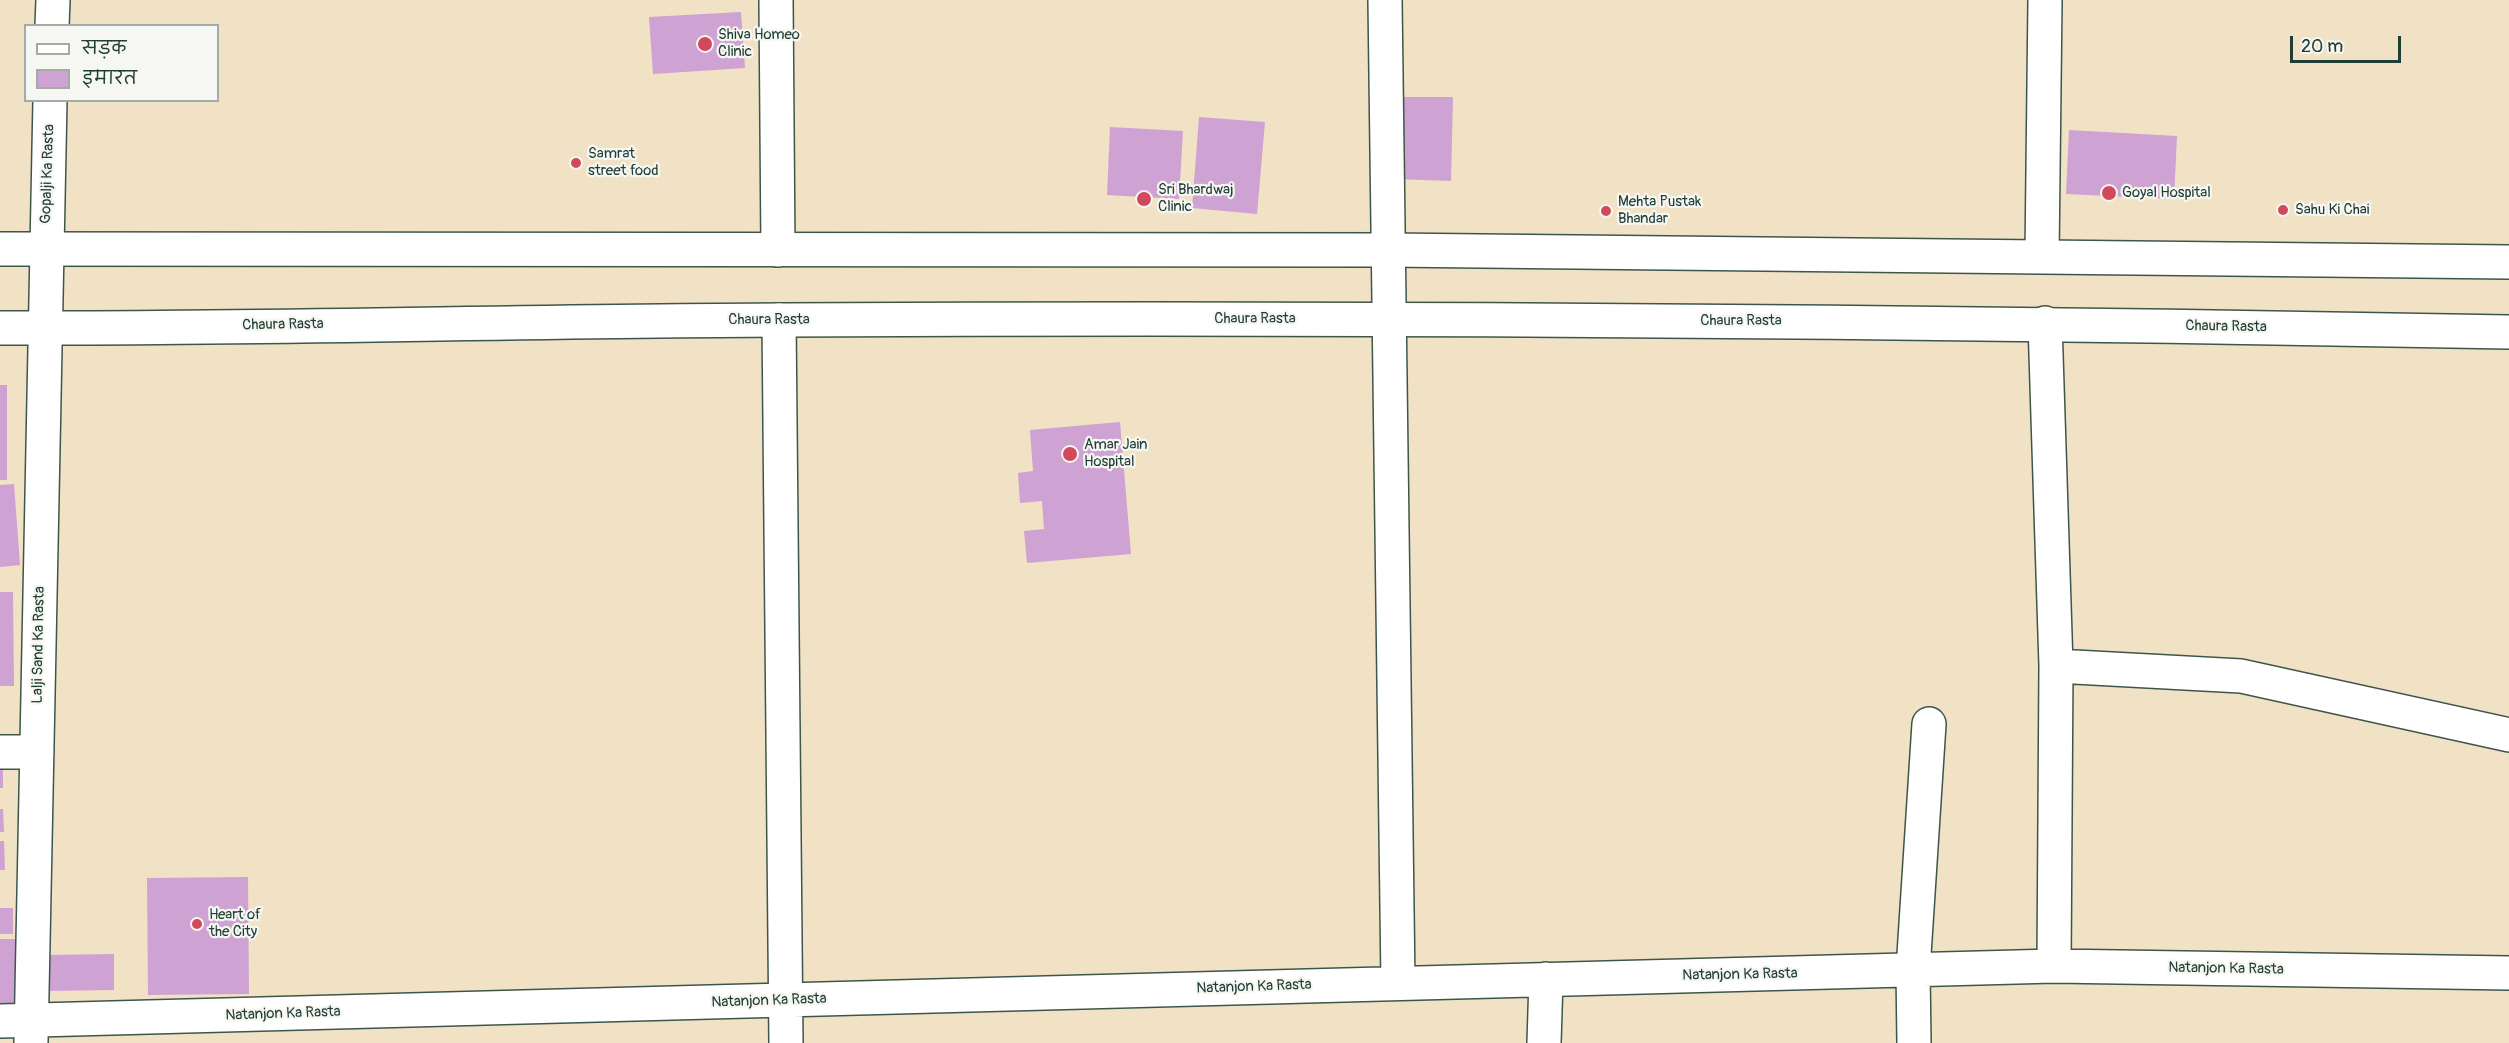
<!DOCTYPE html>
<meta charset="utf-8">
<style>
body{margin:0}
#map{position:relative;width:2509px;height:1043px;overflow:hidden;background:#f1e1c5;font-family:Pangolin,"Playpen Sans Deva",sans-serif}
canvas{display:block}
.legend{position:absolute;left:24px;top:24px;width:195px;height:78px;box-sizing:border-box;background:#f6f6f2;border:2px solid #a0aca6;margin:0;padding:8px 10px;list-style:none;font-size:18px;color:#1f3d34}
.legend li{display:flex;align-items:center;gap:12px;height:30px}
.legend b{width:30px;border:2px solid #a0aca6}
.scale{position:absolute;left:2290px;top:36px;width:111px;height:27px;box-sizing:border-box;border:3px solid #1f3d34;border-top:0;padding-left:8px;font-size:18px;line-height:21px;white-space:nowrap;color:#1f3d34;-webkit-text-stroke:4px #f6f6f2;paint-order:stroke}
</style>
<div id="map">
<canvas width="2509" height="1043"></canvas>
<ul class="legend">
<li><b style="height:8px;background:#fff"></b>सड़क</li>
<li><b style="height:16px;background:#cea2d3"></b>इमारत</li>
</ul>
<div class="scale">20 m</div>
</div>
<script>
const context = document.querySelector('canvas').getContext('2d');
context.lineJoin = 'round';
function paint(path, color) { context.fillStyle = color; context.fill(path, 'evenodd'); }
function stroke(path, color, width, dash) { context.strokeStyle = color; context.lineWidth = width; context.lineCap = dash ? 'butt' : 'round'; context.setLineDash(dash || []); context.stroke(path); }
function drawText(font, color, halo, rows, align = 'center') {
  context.font = font + ' Pangolin,sans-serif'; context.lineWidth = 4.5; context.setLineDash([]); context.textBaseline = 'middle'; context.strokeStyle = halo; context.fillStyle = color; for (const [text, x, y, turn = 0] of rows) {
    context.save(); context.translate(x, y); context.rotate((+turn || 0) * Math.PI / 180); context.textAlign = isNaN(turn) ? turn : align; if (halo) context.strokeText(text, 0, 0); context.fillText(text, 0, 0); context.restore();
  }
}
paint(new Path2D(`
 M 741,12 L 745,68 L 653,74 L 649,17 Z
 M 1396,97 L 1453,97 L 1451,181 L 1395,179 Z
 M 1199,117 L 1265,122 L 1257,214 L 1192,208 Z
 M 1110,127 L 1183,131 L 1179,199 L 1107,195 Z
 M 2069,130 L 2177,136 L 2174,199 L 2066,194 Z
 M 0,385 L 7,385 L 7,480 L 0,480 Z
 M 1120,422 L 1131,554 L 1027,563 L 1024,531 L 1044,529 L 1042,501 L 1020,503 L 1018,473 L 1033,471 L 1030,430 Z
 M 14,484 L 20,565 L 0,567 L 0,485 Z
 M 0,592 L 13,592 L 14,686 L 0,686 Z
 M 0,767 L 3,767 L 3,788 L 0,788 Z
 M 0,809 L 3,809 L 4,832 L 0,832 Z
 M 0,841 L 4,841 L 5,870 L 0,870 Z
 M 248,877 L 249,994 L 148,995 L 147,878 Z
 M 0,908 L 13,908 L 13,934 L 0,934 Z
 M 0,939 L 16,939 L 17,1005 L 0,1005 Z
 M 114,954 L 114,990 L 46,991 L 46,955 Z`), '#cea2d3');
const minor = new Path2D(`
 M 776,0 L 778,250
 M 1385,0 L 1398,983
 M 52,26 L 53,0
 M 2042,256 L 2045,0
 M 779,320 L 786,1043
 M 2045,323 L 2056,666 L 2054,966
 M 2056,666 L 2241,676 L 2509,735
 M 0,752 L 37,752
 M 0,1021 L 2054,966 L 2509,973
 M 31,1041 L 50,100
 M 1544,1043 L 1546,979
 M 1914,1043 L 1913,970 L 1929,724`);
const tertiary = new Path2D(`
 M 0,249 L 1388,250 L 2509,262
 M 0,328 C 261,329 521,321 782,320 C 1358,317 1933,321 2509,332`);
stroke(minor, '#3e564a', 36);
stroke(tertiary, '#3e564a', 36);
stroke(minor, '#fff', 33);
stroke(tertiary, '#fff', 33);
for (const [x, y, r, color] of [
 [705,44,8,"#d1495b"],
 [576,163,6,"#d1495b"],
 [2109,193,8,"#d1495b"],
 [1144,199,8,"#d1495b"],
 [2283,210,6,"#d1495b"],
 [1606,211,6,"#d1495b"],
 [1070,454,8,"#d1495b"],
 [197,924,6,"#d1495b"]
]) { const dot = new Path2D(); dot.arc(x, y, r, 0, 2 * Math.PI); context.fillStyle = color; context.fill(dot); stroke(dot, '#f6f6f2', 2); }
drawText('15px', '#1f3d34', '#f6f6f2', [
 ["Shiva Homeo",718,35],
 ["Clinic",718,52],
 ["Samrat",588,154],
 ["street food",588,171],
 ["Sri Bhardwaj",1158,190],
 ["Clinic",1158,207],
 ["Goyal Hospital",2122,193],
 ["Mehta Pustak",1618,202],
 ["Bhandar",1618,219],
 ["Sahu Ki Chai",2295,210],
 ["Amar Jain",1084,445],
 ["Hospital",1084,462],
 ["Heart of",209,915],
 ["the City",209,932]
], 'left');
drawText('15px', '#1f3d34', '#f6f6f2', [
 ["Gopalji Ka Rasta",48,174,-88],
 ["Chaura Rasta",1255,319],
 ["Chaura Rasta",769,320],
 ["Chaura Rasta",1741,321],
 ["Chaura Rasta",283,325,-1],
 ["Chaura Rasta",2226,327,1],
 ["Lalji Sand Ka Rasta",39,645,-89],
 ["Natanjon Ka Rasta",2226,969,1],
 ["Natanjon Ka Rasta",1740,975,-1],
 ["Natanjon Ka Rasta",1254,987,-2],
 ["Natanjon Ka Rasta",769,1001,-2],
 ["Natanjon Ka Rasta",283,1014,-2]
]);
</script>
